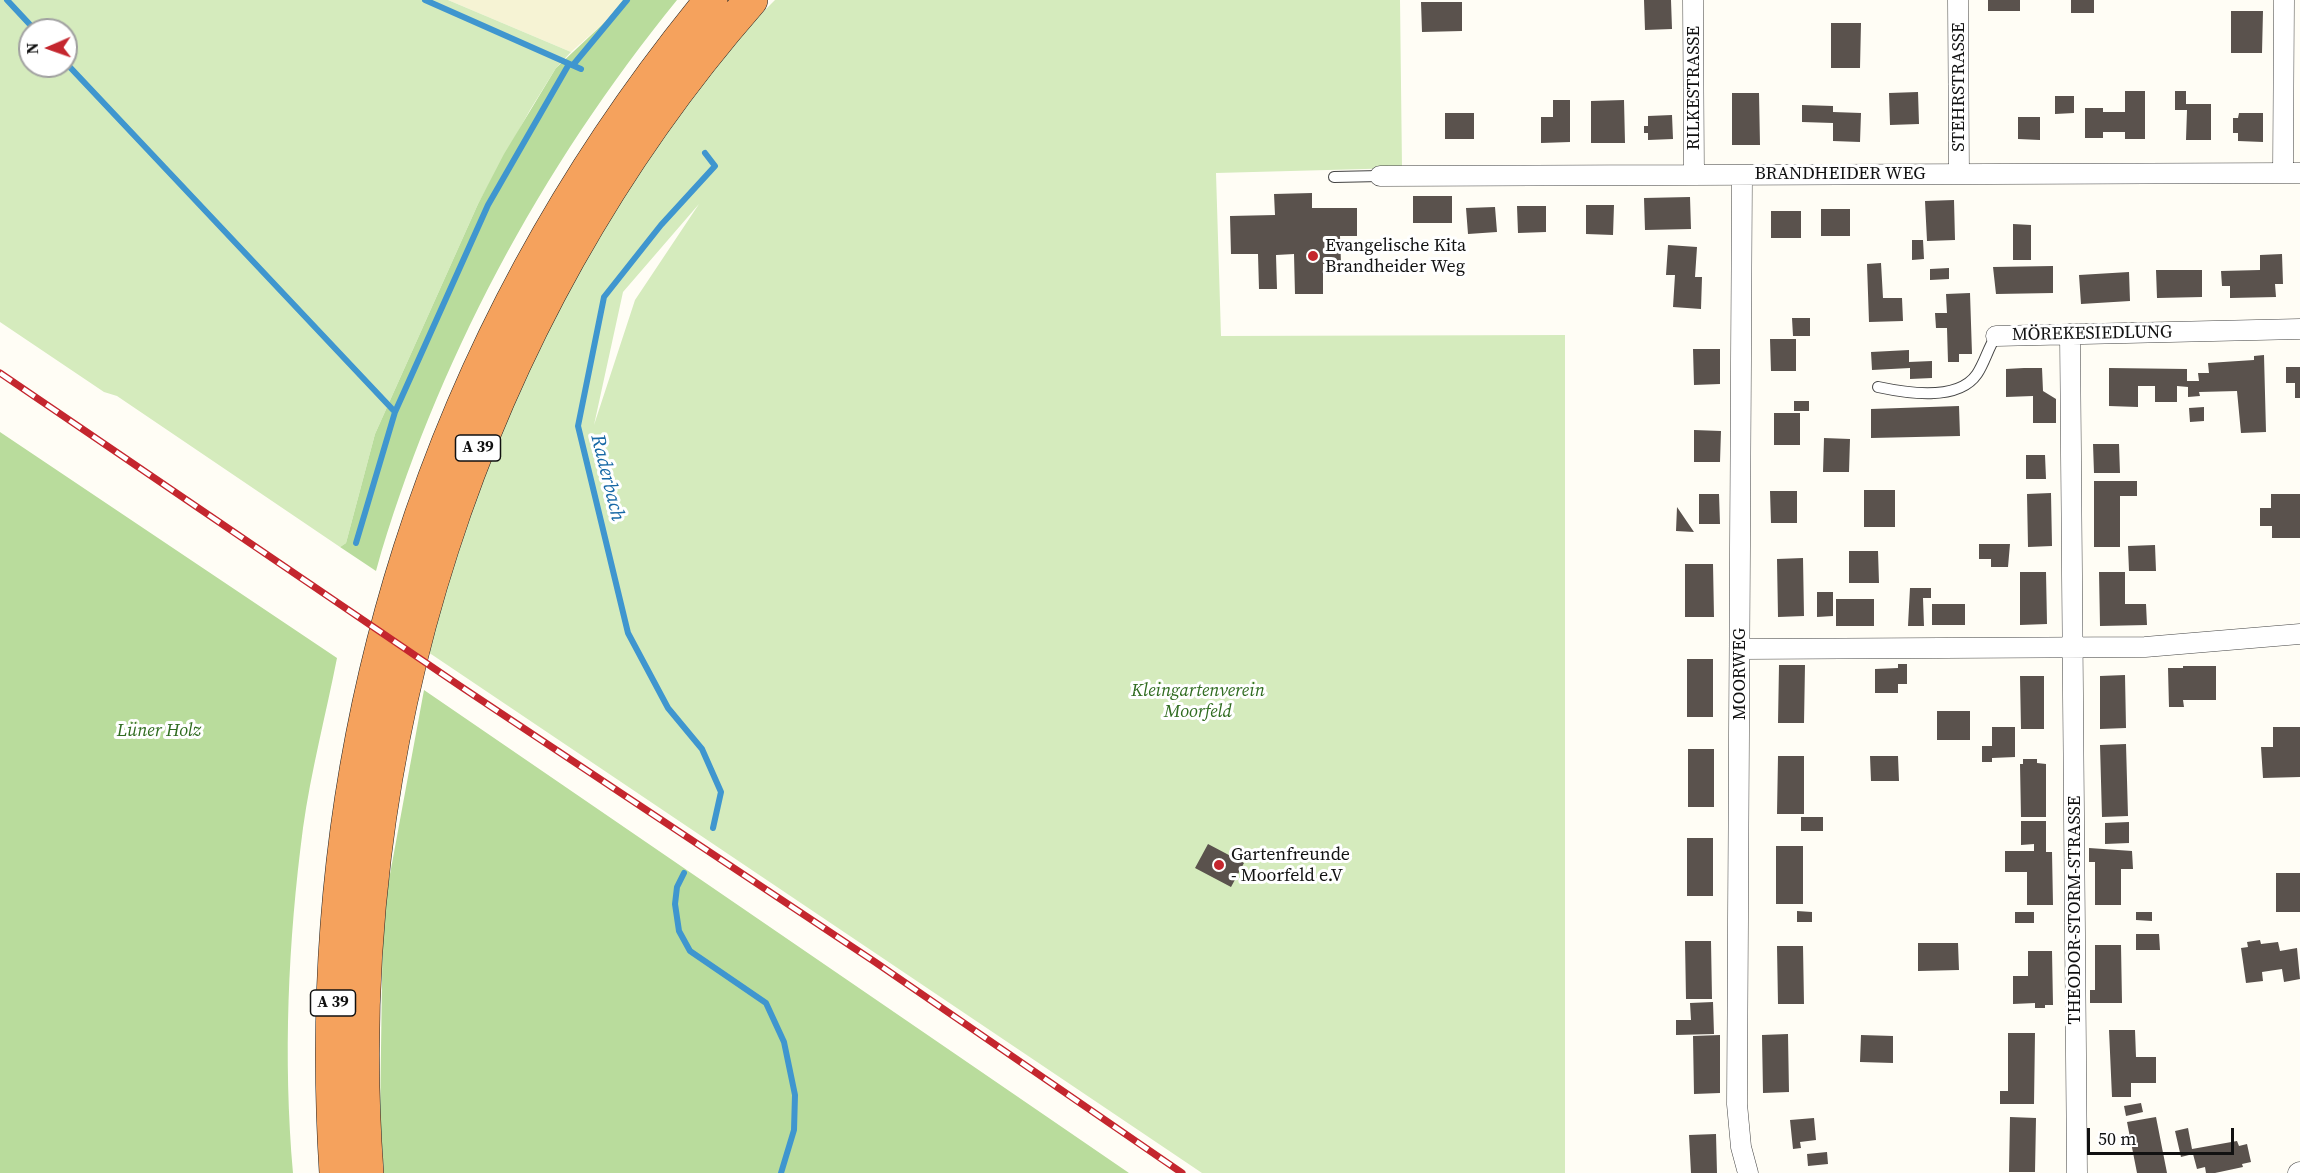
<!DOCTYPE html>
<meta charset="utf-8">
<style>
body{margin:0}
#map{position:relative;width:2300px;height:1173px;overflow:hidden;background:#fffdf5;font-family:"Source Serif 4",serif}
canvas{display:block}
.north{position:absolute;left:18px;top:18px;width:60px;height:60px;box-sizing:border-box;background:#fff;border:2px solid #a0a0a0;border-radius:50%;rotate:268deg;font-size:16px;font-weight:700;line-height:24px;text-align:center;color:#111}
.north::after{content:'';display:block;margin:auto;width:21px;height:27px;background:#c4262e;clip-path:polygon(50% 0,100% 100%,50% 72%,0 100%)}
.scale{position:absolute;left:2087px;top:1128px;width:147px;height:27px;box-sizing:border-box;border:3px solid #111;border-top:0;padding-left:8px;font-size:18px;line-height:21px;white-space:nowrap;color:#111;-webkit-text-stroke:4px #fff;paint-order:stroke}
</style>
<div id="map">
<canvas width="2300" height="1173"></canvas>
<div class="north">N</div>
<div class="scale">50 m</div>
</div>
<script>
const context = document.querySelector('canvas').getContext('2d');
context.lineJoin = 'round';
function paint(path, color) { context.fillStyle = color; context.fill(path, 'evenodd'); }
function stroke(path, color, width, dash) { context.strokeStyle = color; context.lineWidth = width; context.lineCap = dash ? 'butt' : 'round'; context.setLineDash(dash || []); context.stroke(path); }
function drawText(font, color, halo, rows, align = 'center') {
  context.font = font + ' "Source Serif 4",serif'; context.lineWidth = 6; context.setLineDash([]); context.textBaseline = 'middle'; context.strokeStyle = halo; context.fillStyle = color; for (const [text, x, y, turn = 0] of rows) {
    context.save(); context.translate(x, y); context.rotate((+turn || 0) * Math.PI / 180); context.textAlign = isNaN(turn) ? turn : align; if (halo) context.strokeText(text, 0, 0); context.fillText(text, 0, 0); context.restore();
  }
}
paint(new Path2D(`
 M 448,0 L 623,0 L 606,21 L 571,52 Z`), '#f6f3d4');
paint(new Path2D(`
 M 0,0 L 448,0 L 571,52 L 556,68 L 530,110 L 478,204 L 375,434 L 346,543 L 340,547 L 117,396 L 104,392 L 0,322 ZM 30,30 L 66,30 L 66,66 L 30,66 Z
 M 775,0 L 1400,0 L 1402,168 L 1216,173 L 1221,336 L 1565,335 L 1565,1173 L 1202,1173 L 428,652 L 474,488 L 578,257 L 730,45 ZM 699,204 L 635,300 L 594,425 L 623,292 Z`), '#d5ebbd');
paint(new Path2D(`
 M 623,0 L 677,0 C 541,167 435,364 376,571 L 340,547 L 346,543 L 375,434 L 478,204 L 504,154 L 556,68 L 606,21 Z
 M 0,432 L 337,658 C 326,714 311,771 303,828 C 288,942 283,1058 293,1173 L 0,1173 Z
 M 424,690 L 1129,1173 L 384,1173 L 380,1118 L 383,912 Z`), '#b9dc9c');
stroke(new Path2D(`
 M 7,0 L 35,30
 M 425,0 L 581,69
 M 66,63 L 395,412 L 488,205 L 569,64
 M 573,65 L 627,0
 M 705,153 L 715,166 L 661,225 L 604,297 L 578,426 L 628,633 L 668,708 L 702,749 L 721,792 L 713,828
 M 356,543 L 395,412
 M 684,873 L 677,887 L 675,904 L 679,931 L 690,951 L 766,1003 L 784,1042 L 795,1095 L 794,1130 L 781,1173`), '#3f96cf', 6);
paint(new Path2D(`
 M 1644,0 L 1671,0 L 1672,29 L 1645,30 Z
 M 1988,0 L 2020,0 L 2020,11 L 1988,11 Z
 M 2071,0 L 2094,0 L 2094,13 L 2071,13 Z
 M 1421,2 L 1462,2 L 1462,31 L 1422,32 Z
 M 2231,11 L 2263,11 L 2262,53 L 2231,53 Z
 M 1831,23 L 1861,23 L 1860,68 L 1831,68 Z
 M 2125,91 L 2145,91 L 2145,139 L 2125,139 L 2125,132 L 2103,132 L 2103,138 L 2085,138 L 2085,108 L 2103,108 L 2103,112 L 2125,112 Z
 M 2175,91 L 2186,91 L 2186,104 L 2211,104 L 2211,140 L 2186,140 L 2187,110 L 2175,110 Z
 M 1918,92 L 1919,124 L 1890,125 L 1889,93 Z
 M 1732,93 L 1759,93 L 1760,145 L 1732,145 Z
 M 2055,96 L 2074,96 L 2074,113 L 2055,114 Z
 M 1553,100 L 1570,100 L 1570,142 L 1541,143 L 1541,117 L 1553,117 Z
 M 1624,100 L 1625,143 L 1591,143 L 1591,101 Z
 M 1802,105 L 1833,106 L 1833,112 L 1861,113 L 1860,142 L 1833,141 L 1833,123 L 1802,122 Z
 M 1445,113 L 1474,113 L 1474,139 L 1445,139 Z
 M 2239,113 L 2263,113 L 2263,142 L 2238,141 L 2238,133 L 2233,133 L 2233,118 L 2238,118 Z
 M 1672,115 L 1673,139 L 1648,140 L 1648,133 L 1644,133 L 1644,126 L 1648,126 L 1648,116 Z
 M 2018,117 L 2040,117 L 2040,140 L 2018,139 Z
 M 1312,193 L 1312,208 L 1357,208 L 1357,236 L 1340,236 L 1341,264 L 1323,264 L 1323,294 L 1295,294 L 1294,254 L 1276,255 L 1277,289 L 1259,289 L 1258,254 L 1231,254 L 1230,216 L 1275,215 L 1274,194 Z
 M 1413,196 L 1452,196 L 1452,223 L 1413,223 Z
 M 1690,197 L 1691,229 L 1645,230 L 1644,198 Z
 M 1954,200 L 1955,240 L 1927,241 L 1925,201 Z
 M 1586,205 L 1614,205 L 1613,235 L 1586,234 Z
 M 1517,206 L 1546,206 L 1546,232 L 1518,233 Z
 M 1495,207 L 1497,232 L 1468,234 L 1466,208 Z
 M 1821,209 L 1850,209 L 1850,236 L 1821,236 Z
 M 1771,211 L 1801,211 L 1801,238 L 1771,238 Z
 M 2013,224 L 2031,225 L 2031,260 L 2013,260 Z
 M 1912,240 L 1923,240 L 1924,259 L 1912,260 Z
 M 1668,245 L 1697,247 L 1695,277 L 1702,277 L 1701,309 L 1673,307 L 1675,275 L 1666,275 Z
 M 2282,254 L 2283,284 L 2275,284 L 2276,297 L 2230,298 L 2230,286 L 2222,286 L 2221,271 L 2260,270 L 2260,255 Z
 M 1881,263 L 1883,298 L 1902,298 L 1903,321 L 1869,322 L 1867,264 Z
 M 2053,266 L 2053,293 L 1996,294 L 1993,267 Z
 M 1949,268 L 1949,279 L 1930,280 L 1930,269 Z
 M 2156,270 L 2202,270 L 2202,297 L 2157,298 Z
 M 2129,272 L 2130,301 L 2081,304 L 2079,275 Z
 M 1970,293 L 1972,354 L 1959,354 L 1959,362 L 1948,362 L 1947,328 L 1936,328 L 1935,313 L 1947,313 L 1946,294 Z
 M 1792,318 L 1810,318 L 1810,336 L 1793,336 Z
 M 1770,339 L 1796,339 L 1796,371 L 1771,371 Z
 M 1693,349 L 1720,349 L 1720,384 L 1694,385 Z
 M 1909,350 L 1909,362 L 1932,361 L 1932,378 L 1910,379 L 1910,368 L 1872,370 L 1871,352 Z
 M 2264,355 L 2266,432 L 2241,433 L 2237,391 L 2199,392 L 2200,396 L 2188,397 L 2188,387 L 2177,386 L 2177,402 L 2155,402 L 2155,386 L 2138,386 L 2138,407 L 2109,406 L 2109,368 L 2187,369 L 2187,381 L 2199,381 L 2198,373 L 2209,373 L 2208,363 L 2254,360 L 2254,356 Z
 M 2286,367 L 2300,367 L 2300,398 L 2295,398 L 2295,383 L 2286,383 Z
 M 2024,368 L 2042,368 L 2043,391 L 2056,399 L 2056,423 L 2033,423 L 2033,396 L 2006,397 L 2006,369 Z
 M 1794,401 L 1809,401 L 1809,411 L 1794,411 Z
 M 1959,406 L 1960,436 L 1871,438 L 1871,409 Z
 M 2204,407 L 2204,421 L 2190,422 L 2189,408 Z
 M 1774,413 L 1800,413 L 1800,445 L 1774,445 Z
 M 1694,430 L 1721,431 L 1720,462 L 1694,462 Z
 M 1824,438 L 1850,439 L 1849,472 L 1823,472 Z
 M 2093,444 L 2119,444 L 2120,473 L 2094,473 Z
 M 2026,455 L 2045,455 L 2046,479 L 2026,479 Z
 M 2094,481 L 2137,481 L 2137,496 L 2120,496 L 2120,547 L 2094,547 Z
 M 1864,490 L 1895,490 L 1895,527 L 1864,527 Z
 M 1770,491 L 1797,491 L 1797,523 L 1771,523 Z
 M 2051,493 L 2052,546 L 2028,547 L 2027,494 Z
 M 1699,494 L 1719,494 L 1720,524 L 1699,524 Z
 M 2271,494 L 2300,494 L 2300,538 L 2272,538 L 2272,526 L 2260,526 L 2260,508 L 2271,508 Z
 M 1677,507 L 1694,532 L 1676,531 Z
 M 1979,544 L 2010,544 L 2008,567 L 1991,567 L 1991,559 L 1979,559 Z
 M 2155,545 L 2156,571 L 2129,571 L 2128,546 Z
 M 1849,551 L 1878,551 L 1879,583 L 1849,583 Z
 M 1803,558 L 1804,616 L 1778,617 L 1777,559 Z
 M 1685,564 L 1713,564 L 1714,617 L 1685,617 Z
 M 2020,572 L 2046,572 L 2047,624 L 2020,625 Z
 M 2099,572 L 2125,572 L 2125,604 L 2146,604 L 2147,625 L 2100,626 Z
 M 1910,588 L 1931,588 L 1931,598 L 1923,598 L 1924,626 L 1908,626 Z
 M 1817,592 L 1833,592 L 1833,616 L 1817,617 Z
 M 1836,599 L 1874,599 L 1874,626 L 1836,626 Z
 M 1932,604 L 1965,604 L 1965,625 L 1932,625 Z
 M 1687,659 L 1713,659 L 1713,717 L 1687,717 Z
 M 1898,664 L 1907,664 L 1907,684 L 1898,684 L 1898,693 L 1875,693 L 1875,669 L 1898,668 Z
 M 1779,665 L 1805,665 L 1804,723 L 1778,723 Z
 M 2183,666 L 2216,666 L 2216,700 L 2183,700 L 2184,707 L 2169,707 L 2168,668 L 2183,668 Z
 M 2125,675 L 2126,728 L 2100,729 L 2100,676 Z
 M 2020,676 L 2044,676 L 2044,729 L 2021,729 Z
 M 1937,711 L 1970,711 L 1970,740 L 1937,740 Z
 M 1992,727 L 2015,727 L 2015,757 L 1992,758 L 1992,762 L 1982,762 L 1982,746 L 1992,746 Z
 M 2273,727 L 2300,727 L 2300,777 L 2263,778 L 2261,747 L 2273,747 Z
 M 2126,744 L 2128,816 L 2102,817 L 2100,745 Z
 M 1688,749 L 1714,749 L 1714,807 L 1688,807 Z
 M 1778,756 L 1804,756 L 1804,814 L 1777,814 Z
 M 1870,756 L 1898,756 L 1899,781 L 1871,781 Z
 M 2023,759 L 2037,759 L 2037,763 L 2046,764 L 2046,817 L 2021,817 L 2020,764 L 2023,764 Z
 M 1801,817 L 1823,817 L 1823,831 L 1801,831 Z
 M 2021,821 L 2046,821 L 2046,852 L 2052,852 L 2053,905 L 2027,905 L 2027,872 L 2005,872 L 2005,851 L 2034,851 L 2034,844 L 2021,845 Z
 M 2129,822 L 2129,843 L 2105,844 L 2105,823 Z
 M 1687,838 L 1713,838 L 1713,896 L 1687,896 Z
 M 1208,844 L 1244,863 L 1231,887 L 1195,868 Z
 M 1776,846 L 1803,846 L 1803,904 L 1776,904 Z
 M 2089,848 L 2132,851 L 2133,869 L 2121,869 L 2121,905 L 2095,905 L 2095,862 L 2089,862 Z
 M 2276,873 L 2300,873 L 2300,912 L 2276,912 Z
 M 1797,911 L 1812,912 L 1812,922 L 1797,922 Z
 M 2015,912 L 2034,912 L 2034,923 L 2015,923 Z
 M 2136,912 L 2152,912 L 2152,921 L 2136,920 Z
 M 2136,934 L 2159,934 L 2160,950 L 2136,950 Z
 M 2260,940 L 2261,944 L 2278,942 L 2280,951 L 2297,948 L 2300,979 L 2284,982 L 2282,969 L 2262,972 L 2263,981 L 2246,983 L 2241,948 L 2248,947 L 2247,942 Z
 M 1685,941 L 1711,941 L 1712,999 L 1686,999 Z
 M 1918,943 L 1958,943 L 1959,970 L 1918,971 Z
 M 2095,945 L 2121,945 L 2122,1003 L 2090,1003 L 2090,990 L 2095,990 Z
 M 1777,946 L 1803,946 L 1804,1004 L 1778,1004 Z
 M 2028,951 L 2052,951 L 2053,1005 L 2045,1005 L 2045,1008 L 2035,1008 L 2035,1003 L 2013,1004 L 2013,976 L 2028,976 Z
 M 1713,1002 L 1714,1034 L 1676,1035 L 1676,1020 L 1691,1020 L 1690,1003 Z
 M 2109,1030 L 2135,1030 L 2136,1057 L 2156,1057 L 2156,1083 L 2131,1083 L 2131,1097 L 2112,1097 Z
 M 2008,1033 L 2035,1033 L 2034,1104 L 2000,1104 L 2000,1091 L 2008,1091 Z
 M 1788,1034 L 1789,1092 L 1763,1093 L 1762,1035 Z
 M 1720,1035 L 1720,1093 L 1694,1094 L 1693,1036 Z
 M 1861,1035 L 1893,1036 L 1893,1063 L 1860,1062 Z
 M 2141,1103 L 2143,1112 L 2126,1116 L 2124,1106 Z
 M 2010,1117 L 2036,1118 L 2035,1172 L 2009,1172 Z
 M 2156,1117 L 2167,1173 L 2137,1173 L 2127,1122 Z
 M 1814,1118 L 1816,1140 L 1800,1142 L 1801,1148 L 1793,1149 L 1790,1120 Z
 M 2188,1128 L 2192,1149 L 2237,1141 L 2239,1146 L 2247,1144 L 2251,1162 L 2242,1164 L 2243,1167 L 2215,1173 L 2206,1173 L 2205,1167 L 2197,1169 L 2193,1154 L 2181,1157 L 2175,1131 Z
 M 1716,1134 L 1717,1173 L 1691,1173 L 1689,1135 Z
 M 1827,1152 L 1828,1164 L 1808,1166 L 1807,1154 Z`), '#5a524d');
const lane = new Path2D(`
 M 1334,177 L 1380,176
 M 1878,387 C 1906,393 1958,402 1977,374 C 1985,362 1988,348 1996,336`);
const street = new Path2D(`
 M 1693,0 L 1694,175
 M 1958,0 L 1959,174
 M 2283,173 L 2284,0
 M 1742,175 L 1737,1104 L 1741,1147 L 1748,1173
 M 1380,176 L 2300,173
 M 2070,334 L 2077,1173
 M 1996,336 L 2300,329
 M 1740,649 L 2145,647 L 2300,634
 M 2298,1173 L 2300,1172`);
const highway = new Path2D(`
 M 336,1173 C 308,741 435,336 711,0
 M 367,1173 C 336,751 471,319 751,0`);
stroke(lane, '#444', 12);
stroke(street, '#444', 21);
stroke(highway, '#222', 34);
stroke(lane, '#fff', 10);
stroke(street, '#fff', 20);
stroke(highway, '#f5a25d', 33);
const rail = new Path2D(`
 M 0,373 L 460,686 L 875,962 L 1182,1173`);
stroke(rail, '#c4262e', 7);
stroke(rail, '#fff', 4.5, [14]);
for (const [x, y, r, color] of [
 [1313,256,6,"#c4262e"],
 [1219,865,6,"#c4262e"]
]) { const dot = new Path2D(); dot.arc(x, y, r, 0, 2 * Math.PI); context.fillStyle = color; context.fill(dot); stroke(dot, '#fff', 2); }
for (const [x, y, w] of [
 [478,448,45],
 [333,1003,45]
]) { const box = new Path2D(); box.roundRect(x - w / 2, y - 13, w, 26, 4.5); context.fillStyle = '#fff'; context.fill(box); stroke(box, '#111', 1.5); }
drawText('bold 16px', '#111', null, [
 ["A 39",478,448],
 ["A 39",333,1003]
]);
drawText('18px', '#111', '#fff', [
 ["STEHRSTRASSE",1959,87,-90],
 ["RILKESTRASSE",1694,88,-90],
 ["BRANDHEIDER WEG",1840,174],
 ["MÖREKESIEDLUNG",2092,334,-1],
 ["MOORWEG",1740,674,-90],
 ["THEODOR-STORM-STRASSE",2075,910,-90]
]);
drawText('18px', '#111', '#fff', [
 ["Evangelische Kita",1325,246],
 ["Brandheider Weg",1325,267],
 ["Gartenfreunde",1231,855],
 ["- Moorfeld e.V",1231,876]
], 'left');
drawText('italic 18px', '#2f6b1f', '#fff', [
 ["Kleingartenverein",1198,691],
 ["Moorfeld",1198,712],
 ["Lüner Holz",159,731]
]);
drawText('italic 20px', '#1768a6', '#fff', [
 ["Raderbach",607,478,76]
]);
</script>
